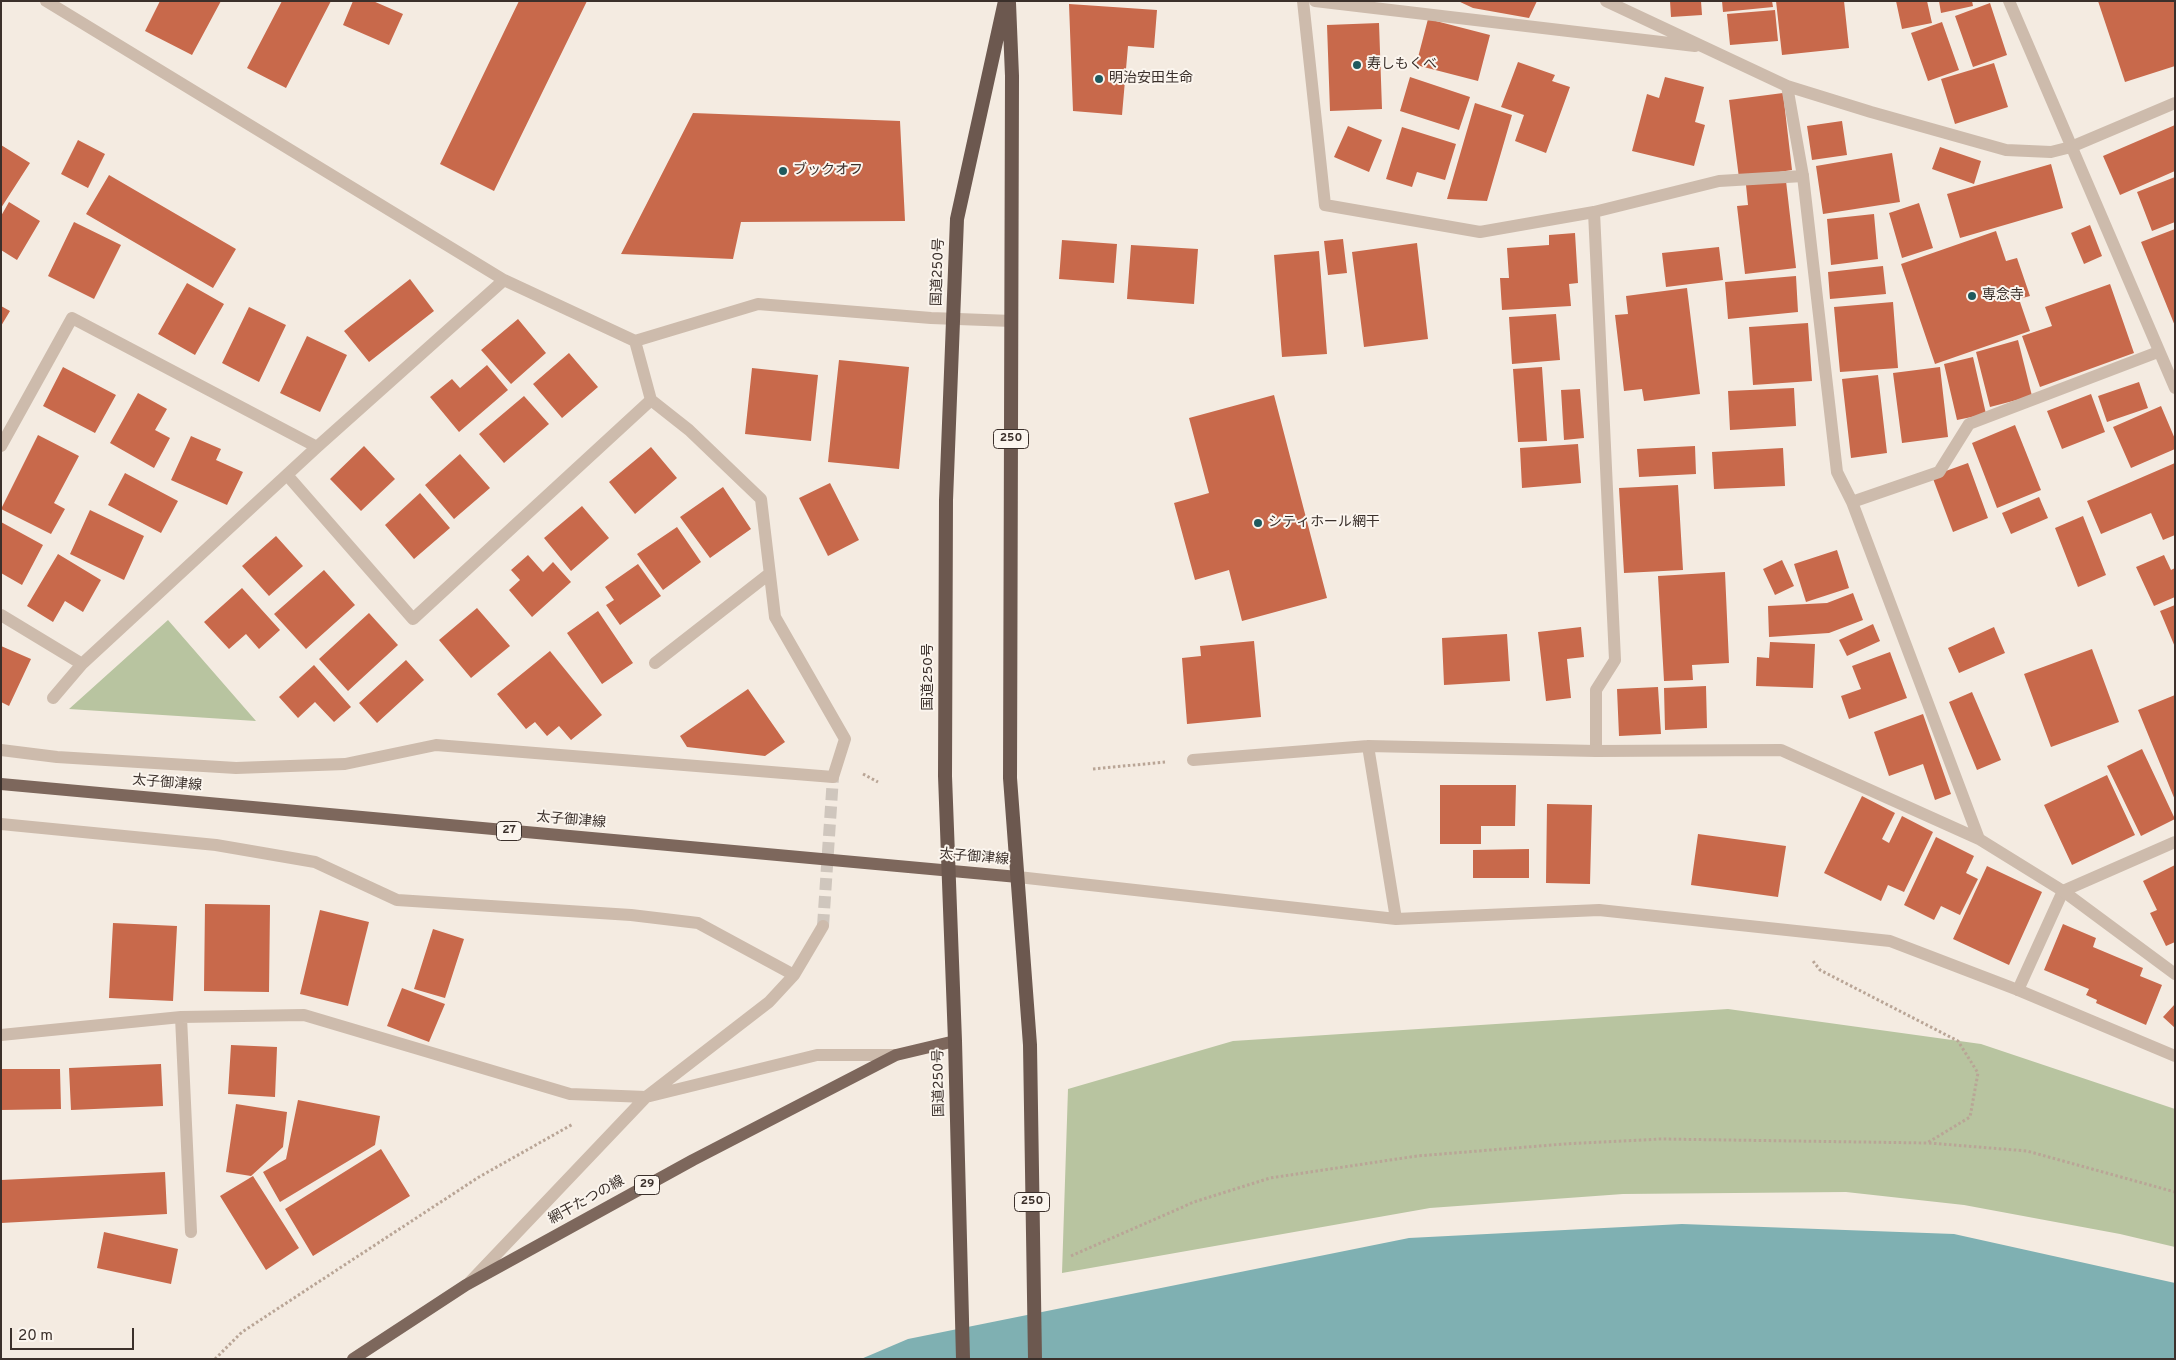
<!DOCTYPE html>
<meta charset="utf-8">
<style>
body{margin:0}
#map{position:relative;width:2176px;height:1360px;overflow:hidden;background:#f4ebe1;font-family:Overpass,sans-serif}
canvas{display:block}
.frame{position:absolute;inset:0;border:2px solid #3b302b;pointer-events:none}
.scale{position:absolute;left:10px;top:1328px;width:124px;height:22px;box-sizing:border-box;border:2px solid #3b302b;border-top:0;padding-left:6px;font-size:15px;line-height:18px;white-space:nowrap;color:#3b302b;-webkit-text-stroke:4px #fbf5ee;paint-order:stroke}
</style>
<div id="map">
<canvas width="2176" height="1360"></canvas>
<div class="frame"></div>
<div class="scale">20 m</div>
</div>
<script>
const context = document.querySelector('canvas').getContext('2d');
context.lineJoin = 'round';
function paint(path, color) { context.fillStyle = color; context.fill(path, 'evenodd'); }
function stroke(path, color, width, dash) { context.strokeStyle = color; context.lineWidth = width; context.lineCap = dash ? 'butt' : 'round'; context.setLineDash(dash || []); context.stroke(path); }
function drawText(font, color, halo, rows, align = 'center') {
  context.font = font + ' Overpass,"Noto Sans JP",sans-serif'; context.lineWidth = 4; context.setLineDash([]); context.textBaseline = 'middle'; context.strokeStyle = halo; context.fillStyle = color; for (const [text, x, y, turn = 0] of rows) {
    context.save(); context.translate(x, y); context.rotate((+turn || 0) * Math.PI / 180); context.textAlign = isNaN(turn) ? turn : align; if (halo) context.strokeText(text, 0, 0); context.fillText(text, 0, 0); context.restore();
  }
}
paint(new Path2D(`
 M 168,620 L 256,721 L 69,709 Z
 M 1728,1009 L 1981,1044 L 2175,1109 L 2175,1247 L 2120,1234 L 1964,1205 L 1846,1192 L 1623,1194 L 1430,1208 L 1062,1273 L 1068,1089 L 1233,1041 Z`), '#b8c4a0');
paint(new Path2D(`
 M 1682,1224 L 1954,1234 L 2175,1283 L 2175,1359 L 861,1359 L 908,1339 L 1409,1238 Z`), '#7fb0b2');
paint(new Path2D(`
 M 160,1 L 221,1 L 192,55 L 145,31 Z
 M 282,1 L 331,1 L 286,88 L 247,68 Z
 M 353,1 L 373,1 L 403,14 L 389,45 L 343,25 Z
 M 519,1 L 587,1 L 494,191 L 440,164 Z
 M 1458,1 L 1537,1 L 1529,18 L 1473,8 Z
 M 1670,1 L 1701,1 L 1702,15 L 1671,17 Z
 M 1722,1 L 1772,1 L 1773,7 L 1723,12 Z
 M 1776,1 L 1844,1 L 1849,48 L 1782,55 Z
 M 1896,1 L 1927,1 L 1932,23 L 1902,29 Z
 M 1939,1 L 1972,1 L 1973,6 L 1941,13 Z
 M 2098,1 L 2175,1 L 2175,66 L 2125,82 Z
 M 1990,3 L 2007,55 L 1973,67 L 1955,16 Z
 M 1069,4 L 1157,10 L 1154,48 L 1128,46 L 1122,115 L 1073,111 Z
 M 1775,10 L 1778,41 L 1730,45 L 1727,14 Z
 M 1428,19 L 1490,35 L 1478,81 L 1416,65 Z
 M 1942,22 L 1959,70 L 1928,81 L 1911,33 Z
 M 1379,23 L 1382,109 L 1330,111 L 1327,25 Z
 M 1518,62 L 1555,75 L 1552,81 L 1570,87 L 1546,153 L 1515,141 L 1524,115 L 1501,107 Z
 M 1994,63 L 2008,107 L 1955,124 L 1941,79 Z
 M 1410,77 L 1470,97 L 1459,130 L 1400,111 Z
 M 1665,77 L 1704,87 L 1695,122 L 1705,125 L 1694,166 L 1632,151 L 1647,94 L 1659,98 Z
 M 1783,93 L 1792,170 L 1739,178 L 1729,100 Z
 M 1475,103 L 1512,115 L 1487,201 L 1447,199 Z
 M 693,113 L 900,121 L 905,221 L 741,222 L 733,259 L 621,254 Z
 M 1842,121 L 1847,155 L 1812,160 L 1807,126 Z
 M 2175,125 L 2175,171 L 2120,195 L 2103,156 Z
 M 1348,126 L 1382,140 L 1369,172 L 1334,157 Z
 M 1402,127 L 1456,144 L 1445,180 L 1417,172 L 1412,187 L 1386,179 Z
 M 78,140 L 105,154 L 88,188 L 61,174 Z
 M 1,145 L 30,163 L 1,208 Z
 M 1940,147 L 1981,161 L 1974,184 L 1932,169 Z
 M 1892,153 L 1900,202 L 1823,214 L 1816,166 Z
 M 2051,164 L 2063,208 L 1960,238 L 1947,194 Z
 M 109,175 L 236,249 L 213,288 L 86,214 Z
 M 2175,177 L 2175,222 L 2152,231 L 2137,192 Z
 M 1786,181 L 1796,268 L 1745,274 L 1737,206 L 1748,205 L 1746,185 Z
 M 9,202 L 40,221 L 17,260 L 1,250 L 1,216 Z
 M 1919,203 L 1933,248 L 1902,258 L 1889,213 Z
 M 1874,214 L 1878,259 L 1831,265 L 1827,219 Z
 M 74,222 L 121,245 L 94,299 L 48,276 Z
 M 2090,225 L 2102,256 L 2084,264 L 2071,233 Z
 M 2175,229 L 2175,326 L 2141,242 Z
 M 1996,231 L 2006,261 L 2017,258 L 2030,296 L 2019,299 L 2030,331 L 1935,364 L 1901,264 Z
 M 1575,233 L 1578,283 L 1569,284 L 1571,306 L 1502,310 L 1500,278 L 1509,278 L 1507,248 L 1549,245 L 1549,235 Z
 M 1343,239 L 1347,273 L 1328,275 L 1324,241 Z
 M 1062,240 L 1117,244 L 1114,283 L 1059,279 Z
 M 1417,243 L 1428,339 L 1364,347 L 1352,252 Z
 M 1131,245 L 1198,249 L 1194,304 L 1127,299 Z
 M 1719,247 L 1723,280 L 1666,287 L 1662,253 Z
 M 1319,251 L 1327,354 L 1282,357 L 1274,255 Z
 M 1883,266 L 1886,294 L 1830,299 L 1828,272 Z
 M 1796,276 L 1798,312 L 1728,319 L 1725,282 Z
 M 410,279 L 434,311 L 369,362 L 344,331 Z
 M 187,283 L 224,304 L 195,355 L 158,334 Z
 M 2110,284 L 2134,353 L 2040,387 L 2022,336 L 2052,326 L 2045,307 Z
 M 1687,288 L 1700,394 L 1644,401 L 1642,389 L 1624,391 L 1615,315 L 1628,314 L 1626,296 Z
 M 1893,302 L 1898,368 L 1840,372 L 1834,307 Z
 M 1,306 L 10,311 L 1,326 Z
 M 249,307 L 286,325 L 259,382 L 222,363 Z
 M 1556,314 L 1560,360 L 1512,364 L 1509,317 Z
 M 518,319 L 546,353 L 511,384 L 481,350 Z
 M 1808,323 L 1812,381 L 1753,385 L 1749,327 Z
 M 307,336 L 347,355 L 320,412 L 280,393 Z
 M 2018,340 L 2032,396 L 1990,407 L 1976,352 Z
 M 569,353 L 598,387 L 562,418 L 533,384 Z
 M 1973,357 L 1986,414 L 1957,420 L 1944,364 Z
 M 839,360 L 909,367 L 899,469 L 828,462 Z
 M 487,365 L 508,390 L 459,432 L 430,397 L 452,379 L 460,388 Z
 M 63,367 L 116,395 L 95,433 L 43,406 Z
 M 1542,367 L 1547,441 L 1518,442 L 1513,369 Z
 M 1940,367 L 1948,437 L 1902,443 L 1893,373 Z
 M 752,368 L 818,375 L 811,441 L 745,434 Z
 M 1878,375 L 1887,453 L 1851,458 L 1842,379 Z
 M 2139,382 L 2148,408 L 2107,422 L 2098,396 Z
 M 1794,388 L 1796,426 L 1730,430 L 1728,391 Z
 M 1580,389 L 1584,438 L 1564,440 L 1561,390 Z
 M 138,393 L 167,409 L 155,430 L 170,438 L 154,468 L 110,443 Z
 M 2091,394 L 2105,432 L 2062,449 L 2047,411 Z
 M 1274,395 L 1327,598 L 1242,621 L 1229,570 L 1195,580 L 1174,503 L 1209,493 L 1189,418 Z
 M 524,396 L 549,424 L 504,463 L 479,434 Z
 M 2161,406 L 2175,439 L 2175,449 L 2131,468 L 2113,427 Z
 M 2015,425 L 2041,490 L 1997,508 L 1972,443 Z
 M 38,435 L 79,456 L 54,503 L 65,509 L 51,534 L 1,509 Z
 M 191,436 L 221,449 L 216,460 L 243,472 L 227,505 L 171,480 Z
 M 1578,444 L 1581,483 L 1522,488 L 1520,448 Z
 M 364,446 L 395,479 L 361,511 L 330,479 Z
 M 1695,446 L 1696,474 L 1639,477 L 1637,449 Z
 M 651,447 L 677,478 L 635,514 L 609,482 Z
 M 1783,448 L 1785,486 L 1714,489 L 1712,452 Z
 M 460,454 L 490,488 L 454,519 L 425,485 Z
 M 1968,463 L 1988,518 L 1953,532 L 1932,476 Z
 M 2175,463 L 2175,535 L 2163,540 L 2151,513 L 2101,534 L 2087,501 Z
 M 125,473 L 178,501 L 161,533 L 108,505 Z
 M 830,483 L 859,540 L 828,556 L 799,498 Z
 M 1678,485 L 1683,570 L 1624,573 L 1619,488 Z
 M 723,487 L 751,529 L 710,558 L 680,517 Z
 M 420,493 L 450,528 L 414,559 L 385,525 Z
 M 2039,497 L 2048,518 L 2011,534 L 2002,513 Z
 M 582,506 L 609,538 L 571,571 L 544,538 Z
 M 90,510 L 144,536 L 124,580 L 70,554 Z
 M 2083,516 L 2106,575 L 2078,587 L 2055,528 Z
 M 1,522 L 43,545 L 22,585 L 1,573 Z
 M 677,527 L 701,562 L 663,590 L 637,554 Z
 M 276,536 L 303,566 L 269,596 L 242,566 Z
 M 1837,550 L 1849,588 L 1806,602 L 1794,564 Z
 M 58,554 L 101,580 L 83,612 L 65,601 L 53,622 L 27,606 Z
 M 528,555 L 543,572 L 553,562 L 571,582 L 532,617 L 509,590 L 520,580 L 511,570 Z
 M 2164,555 L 2171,570 L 2175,568 L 2175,597 L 2154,606 L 2136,567 Z
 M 1782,560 L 1794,586 L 1775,595 L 1763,569 Z
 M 638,564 L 661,596 L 620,625 L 606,605 L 614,600 L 605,587 Z
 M 324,570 L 355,605 L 306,649 L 274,614 Z
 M 1725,572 L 1729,663 L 1692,665 L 1693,680 L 1664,681 L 1658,576 Z
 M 242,588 L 280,630 L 259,649 L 246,634 L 229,649 L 204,622 Z
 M 1853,593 L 1863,620 L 1829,633 L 1769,637 L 1768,606 L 1827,603 Z
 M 2175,605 L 2175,647 L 2160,611 Z
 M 477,608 L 510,646 L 471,678 L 439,640 Z
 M 598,611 L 633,663 L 602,684 L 567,633 Z
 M 369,613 L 398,645 L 348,691 L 319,659 Z
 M 1873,624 L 1880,641 L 1847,656 L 1839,640 Z
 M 1581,627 L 1584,657 L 1567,659 L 1571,698 L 1546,701 L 1538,632 Z
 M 1994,627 L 2005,653 L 1959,673 L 1948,648 Z
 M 1507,634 L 1510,681 L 1444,685 L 1442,638 Z
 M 1254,641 L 1261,717 L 1187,724 L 1182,658 L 1201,656 L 1200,646 Z
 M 1770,642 L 1815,644 L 1813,688 L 1756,686 L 1757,657 L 1769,658 Z
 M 1,646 L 31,659 L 9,706 L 1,702 Z
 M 2092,649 L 2119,722 L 2051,747 L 2024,674 Z
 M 550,651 L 602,715 L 571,740 L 559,726 L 547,736 L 535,722 L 526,729 L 497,694 Z
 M 1890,652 L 1907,698 L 1849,719 L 1841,696 L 1861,689 L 1852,666 Z
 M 406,660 L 424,680 L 377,723 L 359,703 Z
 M 314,665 L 351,707 L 334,722 L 315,702 L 298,718 L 279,697 Z
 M 1706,686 L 1707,728 L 1665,730 L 1664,688 Z
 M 1658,687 L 1661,734 L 1619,736 L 1617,689 Z
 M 748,689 L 785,742 L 765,756 L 687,747 L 680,736 Z
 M 1972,692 L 2001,760 L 1977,770 L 1949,702 Z
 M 2175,695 L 2175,800 L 2138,710 Z
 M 1923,714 L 1951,794 L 1935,800 L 1923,764 L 1889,776 L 1874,732 Z
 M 2142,749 L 2175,819 L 2141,836 L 2107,766 Z
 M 2107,775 L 2135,835 L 2072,865 L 2044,805 Z
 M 1440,785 L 1516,785 L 1515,826 L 1481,826 L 1481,844 L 1440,844 Z
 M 1862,796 L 1895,813 L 1882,839 L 1889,843 L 1902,816 L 1933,832 L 1904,892 L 1888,885 L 1881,901 L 1824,873 Z
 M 1547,804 L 1592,805 L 1590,884 L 1546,883 Z
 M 1698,834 L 1786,846 L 1778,897 L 1691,885 Z
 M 1936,837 L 1974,856 L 1966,873 L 1978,879 L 1960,915 L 1941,906 L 1934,920 L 1904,905 Z
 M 1529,849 L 1529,878 L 1473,878 L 1473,850 Z
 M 2175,865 L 2175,942 L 2166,946 L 2150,913 L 2157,910 L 2143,881 Z
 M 1987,866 L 2042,892 L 2009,965 L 1953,939 Z
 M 205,904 L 270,905 L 269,992 L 204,991 Z
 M 320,910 L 369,922 L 348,1006 L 300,994 Z
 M 113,923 L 177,926 L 173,1001 L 109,998 Z
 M 2063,924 L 2096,938 L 2093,947 L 2143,968 L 2140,976 L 2162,985 L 2146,1025 L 2096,1003 L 2097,1000 L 2086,995 L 2089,989 L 2044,970 Z
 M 433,929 L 464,939 L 445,998 L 414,989 Z
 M 402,988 L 445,1004 L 429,1042 L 387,1026 Z
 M 2175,1004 L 2175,1028 L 2163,1017 Z
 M 231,1045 L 277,1047 L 275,1097 L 228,1094 Z
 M 161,1064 L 163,1106 L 71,1110 L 69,1068 Z
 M 1,1069 L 60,1069 L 61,1109 L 1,1110 Z
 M 298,1100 L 380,1116 L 375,1145 L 280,1202 L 263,1172 L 286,1159 Z
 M 236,1104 L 287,1112 L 283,1147 L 251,1176 L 226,1172 Z
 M 381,1149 L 410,1196 L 313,1256 L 285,1209 Z
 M 165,1172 L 167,1214 L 1,1223 L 1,1180 Z
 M 253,1176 L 299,1248 L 266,1270 L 220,1196 Z
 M 104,1232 L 178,1249 L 171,1284 L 97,1268 Z`), '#c8694b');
stroke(new Path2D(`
 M 823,926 L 833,777`), '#cfc6bd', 12, [12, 6]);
stroke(new Path2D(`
 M 1093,769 L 1165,762
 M 863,774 L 878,782
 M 1929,1143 L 2027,1151 L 2175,1192
 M 1071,1256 L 1194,1202 L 1270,1178 L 1417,1156 L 1564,1144 L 1661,1139 L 1927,1143 L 1970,1117 L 1978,1073 L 1958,1041 L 1820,970 L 1813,961
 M 215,1359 L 242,1332 L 479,1177 L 573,1124`), '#b9a596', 3, [2.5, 2.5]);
stroke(new Path2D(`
 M 1303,1 L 1325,205 L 1480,232 L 1594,212 L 1719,181 L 1803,176
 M 1594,212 L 1615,660 L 1596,690 L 1596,751
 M 2018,990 L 2063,891`), '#cdbbac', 12);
stroke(new Path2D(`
 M 46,1 L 504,280 L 635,341 L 758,304 L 931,318 L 1012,321
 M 1315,1 L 1695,46
 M 1606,1 L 1787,86 L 1871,112 L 2006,150 L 2051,152 L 2071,147 L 2175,103
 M 2009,1 L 2175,388
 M 1787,86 L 1803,176 L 1837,472 L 1852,502 L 1979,839
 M 1,446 L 72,318 L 317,447
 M 287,475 L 413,619 L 651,400
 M 1852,502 L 1939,472 L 1969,424 L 2158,352
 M 1,615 L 82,664
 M 655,663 L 769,574
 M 53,698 L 82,664 L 317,447 L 504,280
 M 1368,746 L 1396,919
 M 1,750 L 57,757 L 236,768 L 345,764 L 436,745 L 833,777 L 845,739 L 775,617 L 761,499 L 689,430 L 651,400 L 635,341
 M 1193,760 L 1368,746 L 1596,751 L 1781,750 L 1979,839 L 2063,891 L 2175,974
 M 1,824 L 216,845 L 315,862 L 397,900 L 631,915 L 698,923 L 794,975
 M 1018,877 L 1396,919 L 1599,910 L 1890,941 L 2018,990 L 2175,1056
 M 2063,891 L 2175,842
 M 181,1017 L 191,1232
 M 1,1035 L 181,1017 L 304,1015 L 570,1094 L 646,1097 L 817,1055 L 896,1055
 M 470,1282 L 646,1097 L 769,1002 L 794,975 L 823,926`), '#cdbbac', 12);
stroke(new Path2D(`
 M 1,784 L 1018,877
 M 353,1359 L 466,1285 L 693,1160 L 896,1055 L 955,1041`), '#7d675c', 12);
stroke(new Path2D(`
 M 1009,3 L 1012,76 L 1010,778 L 1030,1045 L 1035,1359
 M 963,1359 L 955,1041 L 945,776 L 946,500 L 957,219 L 1005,1`), '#6c584f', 14);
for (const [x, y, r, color] of [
 [1357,65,5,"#1f5a5e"],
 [1099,79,5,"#1f5a5e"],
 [783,171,5,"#1f5a5e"],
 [1972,296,5,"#1f5a5e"],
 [1258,523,5,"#1f5a5e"]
]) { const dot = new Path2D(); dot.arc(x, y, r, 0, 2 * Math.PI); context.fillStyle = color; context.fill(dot); stroke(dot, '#fbf5ee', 2); }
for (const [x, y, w] of [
 [1011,439,35],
 [509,831,25],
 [647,1185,25],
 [1032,1202,35]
]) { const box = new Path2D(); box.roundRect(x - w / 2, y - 9.5, w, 19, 4); context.fillStyle = '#fbf5ee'; context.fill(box); stroke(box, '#3b302b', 1); }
drawText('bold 12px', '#3b302b', null, [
 ["250",1011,439],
 ["27",509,831],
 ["29",647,1185],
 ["250",1032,1202]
]);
drawText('14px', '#3b302b', '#fbf5ee', [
 ["寿しもくべ",1367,65],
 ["明治安田生命",1109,79],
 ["ブックオフ",793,171],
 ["専念寺",1982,296],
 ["シティホール網干",1268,523]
], 'left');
drawText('14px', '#3b302b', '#fbf5ee', [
 ["国道250号",939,272,-88],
 ["国道250号",929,677,-90],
 ["太子御津線",167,784,5],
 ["太子御津線",571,821,5],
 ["太子御津線",974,858,5],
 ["国道250号",940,1083,-91],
 ["網干たつの線",587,1201,-29]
]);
</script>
